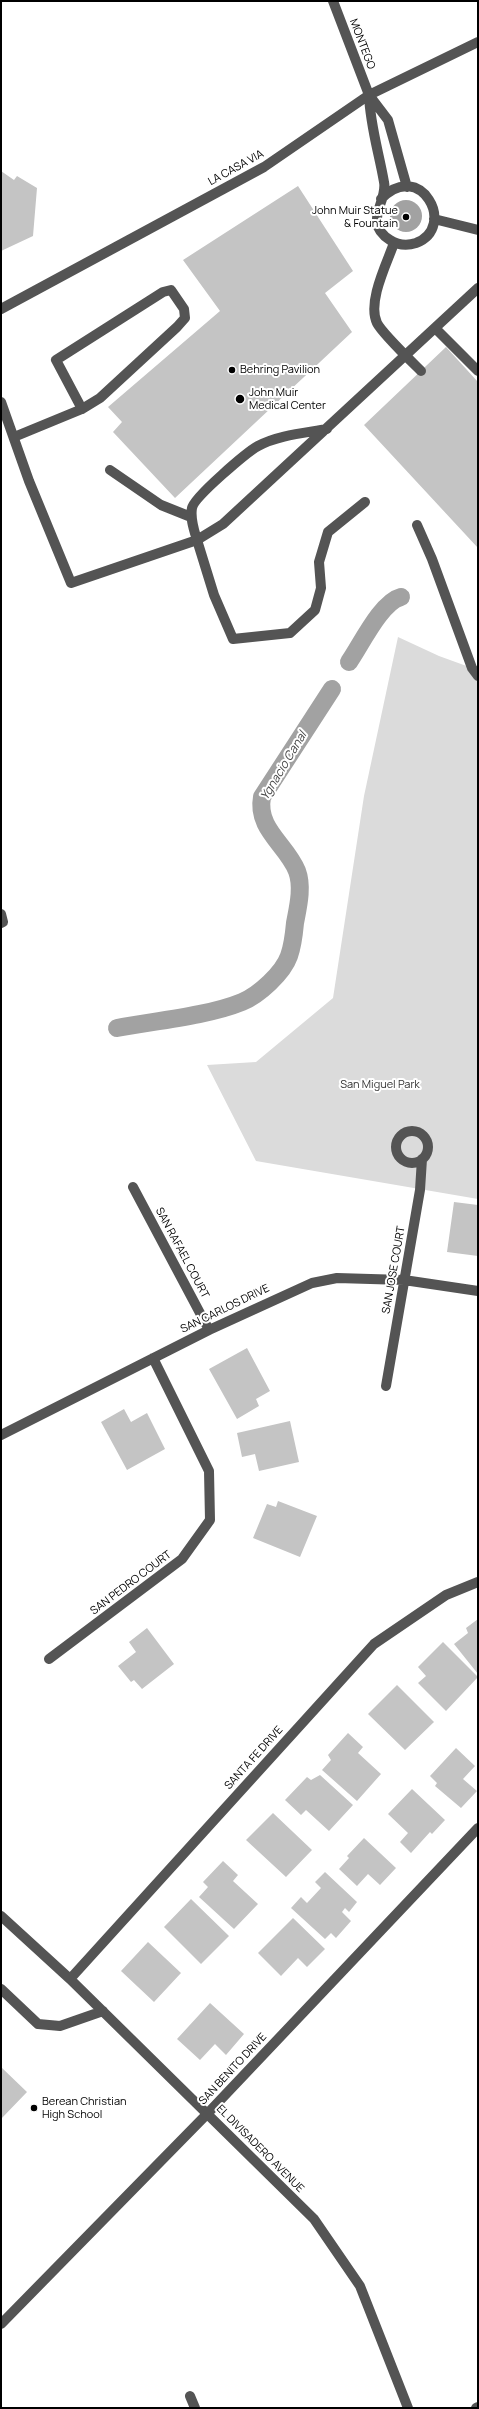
<!DOCTYPE html>
<style>
body{margin:0}
#map{position:relative;width:479px;height:2409px;overflow:hidden;background:#fff;font-family:Manrope,sans-serif}
canvas{display:block}
.frame{position:absolute;inset:0;border:2px solid #000;pointer-events:none}
</style>
<div id="map">
<canvas width="479" height="2409"></canvas>
<div class="frame"></div>
</div>
<script>
const context = document.querySelector('canvas').getContext('2d');
context.lineJoin = 'round';
function paint(path, color) { context.fillStyle = color; context.fill(path, 'evenodd'); }
function stroke(path, color, width, dash) { context.strokeStyle = color; context.lineWidth = width; context.lineCap = dash ? 'butt' : 'round'; context.setLineDash(dash || []); context.stroke(path); }
function drawText(font, color, halo, rows, align = 'center') {
  context.font = font + ' Manrope,sans-serif'; context.lineWidth = 4; context.setLineDash([]); context.textBaseline = 'middle'; context.strokeStyle = halo; context.fillStyle = color; for (const [text, x, y, turn = 0] of rows) {
    context.save(); context.translate(x, y); context.rotate((+turn || 0) * Math.PI / 180); context.textAlign = isNaN(turn) ? turn : align; if (halo) context.strokeText(text, 0, 0); context.fillText(text, 0, 0); context.restore();
  }
}
paint(new Path2D(`
 M 398,637 L 439,656 L 472,668 L 478,676 L 478,1199 L 256,1161 L 207,1065 L 256,1062 L 333,998 L 364,796 Z`), '#dbdbdb');
paint(new Path2D(`
 M390 216a16 16 0 1 1 32 0a16 16 0 1 1-32 0Z`), '#a2a2a2');
stroke(new Path2D(`
 M 349,662 C 361,645 381,602 401,597
 M 117,1028 C 154,1021 208,1016 242,1002 C 259,995 283,973 289,956 C 293,945 294,934 295,923 C 298,907 303,887 297,871 C 287,845 256,829 262,797 L 332,689`), '#a2a2a2', 18);
paint(new Path2D(`
 M 1,171 L 14,180 L 17,176 L 37,188 L 33,236 L 1,251 Z
 M 298,186 L 353,271 L 325,293 L 352,332 L 175,498 L 113,432 L 122,422 L 108,407 L 220,311 L 183,260 Z
 M 446,347 L 478,382 L 478,548 L 364,425 Z
 M 454,1202 L 478,1205 L 478,1256 L 447,1252 Z
 M 247,1348 L 270,1391 L 256,1399 L 259,1406 L 237,1419 L 209,1369 Z
 M 124,1409 L 131,1422 L 147,1413 L 165,1449 L 127,1470 L 101,1422 Z
 M 290,1421 L 299,1462 L 259,1471 L 255,1454 L 242,1457 L 237,1433 Z
 M 278,1501 L 317,1516 L 300,1557 L 253,1538 L 267,1504 L 276,1507 Z
 M 478,1619 L 478,1674 L 454,1644 L 468,1633 L 466,1628 Z
 M 147,1628 L 174,1664 L 142,1689 L 134,1680 L 131,1682 L 118,1666 L 136,1652 L 129,1642 Z
 M 443,1642 L 478,1677 L 446,1711 L 418,1683 L 426,1676 L 418,1667 Z
 M 397,1685 L 434,1722 L 405,1750 L 368,1714 Z
 M 348,1733 L 363,1747 L 358,1753 L 381,1774 L 357,1801 L 322,1770 L 331,1760 L 328,1755 Z
 M 456,1748 L 475,1766 L 463,1779 L 477,1791 L 461,1808 L 435,1786 L 437,1783 L 430,1776 Z
 M 320,1775 L 353,1805 L 329,1831 L 306,1810 L 301,1815 L 285,1800 L 307,1777 L 311,1780 Z
 M 412,1789 L 445,1820 L 432,1834 L 430,1832 L 411,1853 L 400,1842 L 408,1833 L 388,1814 Z
 M 273,1813 L 312,1850 L 286,1877 L 246,1840 Z
 M 364,1838 L 396,1868 L 380,1885 L 368,1874 L 357,1886 L 339,1869 L 349,1858 L 347,1856 Z
 M 223,1861 L 238,1875 L 233,1881 L 258,1904 L 234,1929 L 199,1897 L 208,1887 L 203,1882 Z
 M 325,1872 L 357,1902 L 349,1912 L 345,1908 L 342,1912 L 351,1921 L 336,1938 L 331,1933 L 325,1939 L 291,1908 L 301,1897 L 307,1903 L 321,1888 L 315,1882 Z
 M 191,1899 L 229,1936 L 201,1964 L 164,1927 Z
 M 293,1918 L 325,1949 L 307,1967 L 298,1958 L 281,1976 L 258,1953 Z
 M 148,1942 L 181,1973 L 154,2002 L 121,1971 Z
 M 210,2003 L 244,2034 L 226,2055 L 215,2044 L 200,2060 L 177,2039 Z
 M 1,2067 L 27,2092 L 1,2119 Z`), '#c4c4c4');
stroke(new Path2D(`
 M 333,1 L 369,95 L 388,120 L 407,187
 M 369,95 C 370,125 379,153 384,182 C 388,202 362,222 390,240 C 398,245 407,246 416,243 C 458,227 420,158 381,199
 M 434,219 L 478,230
 M 394,243 C 387,263 367,302 377,323 C 382,333 411,361 421,371
 M 1,309 L 264,167 L 369,95 L 478,42
 M 435,328 L 478,371
 M 1,402 L 29,481 L 71,583 L 197,540 L 214,595 L 233,639 L 290,633 L 315,610 L 321,588 L 319,562 L 328,532 L 365,502
 M 327,429 C 305,433 278,435 258,446 C 247,452 194,497 192,508 C 190,519 194,530 197,540 L 223,524 L 478,288
 M 14,437 L 82,409 L 100,398 L 177,327 L 185,318 L 184,309 L 171,290 L 163,292 L 56,360 L 82,409
 M 110,470 L 161,505 L 191,517
 M 417,525 L 432,559 L 472,668 L 478,676
 M 1,914 L 3,922 L 1,923
 M396 1147a16 16 0 1 1 32 0a16 16 0 1 1-32 0Z
 M 133,1187 L 209,1330
 M 386,1386 L 420,1190 L 422,1159
 M 1,1435 L 209,1330 L 312,1283 L 337,1278 L 404,1280 L 478,1291
 M 49,1659 L 182,1559 L 210,1520 L 209,1471 L 153,1358
 M 1,1916 L 70,1979 L 314,2219 L 360,2286 L 408,2408
 M 70,1979 L 374,1644 L 446,1595 L 478,1582
 M 1,1989 L 38,2024 L 60,2026 L 103,2011
 M 1,2324 L 208,2113 L 478,1828
 M 190,2396 L 195,2408
 M 476,2408 L 478,2407`), '#545454', 10);
for (const [x, y, r, color] of [
 [406,217,4,"#000"],
 [232,370,4,"#000"],
 [240,399,5,"#000"],
 [34,2108,4,"#000"]
]) { const dot = new Path2D(); dot.arc(x, y, r, 0, 2 * Math.PI); context.fillStyle = color; context.fill(dot); stroke(dot, '#fff', 1.5); }
drawText('11px', '#000', '#fff', [
 ["MONTEGO",362,44,69],
 ["LA CASA VIA",236,168,-29],
 ["SAN RAFAEL COURT",182,1253,62],
 ["SAN JOSE COURT",394,1270,-80],
 ["SAN CARLOS DRIVE",225,1309,-26],
 ["SAN PEDRO COURT",131,1583,-37],
 ["SANTA FE DRIVE",254,1758,-48],
 ["SAN BENITO DRIVE",233,2069,-47],
 ["EL DIVISADERO AVENUE",260,2149,45]
]);
drawText('11px', '#000', '#fff', [
 ["John Muir Statue",398,211,"right"],
 ["& Fountain",398,224,"right"],
 ["Behring Pavilion",240,370],
 ["John Muir",249,393],
 ["Medical Center",249,406],
 ["Berean Christian",42,2102],
 ["High School",42,2115]
], 'left');
drawText('11px', '#323232', '#fff', [
 ["San Miguel Park",380,1085]
]);
drawText('italic 12px', '#434343', '#fff', [
 ["Ygnacio Canal",284,766,-59]
]);
</script>
